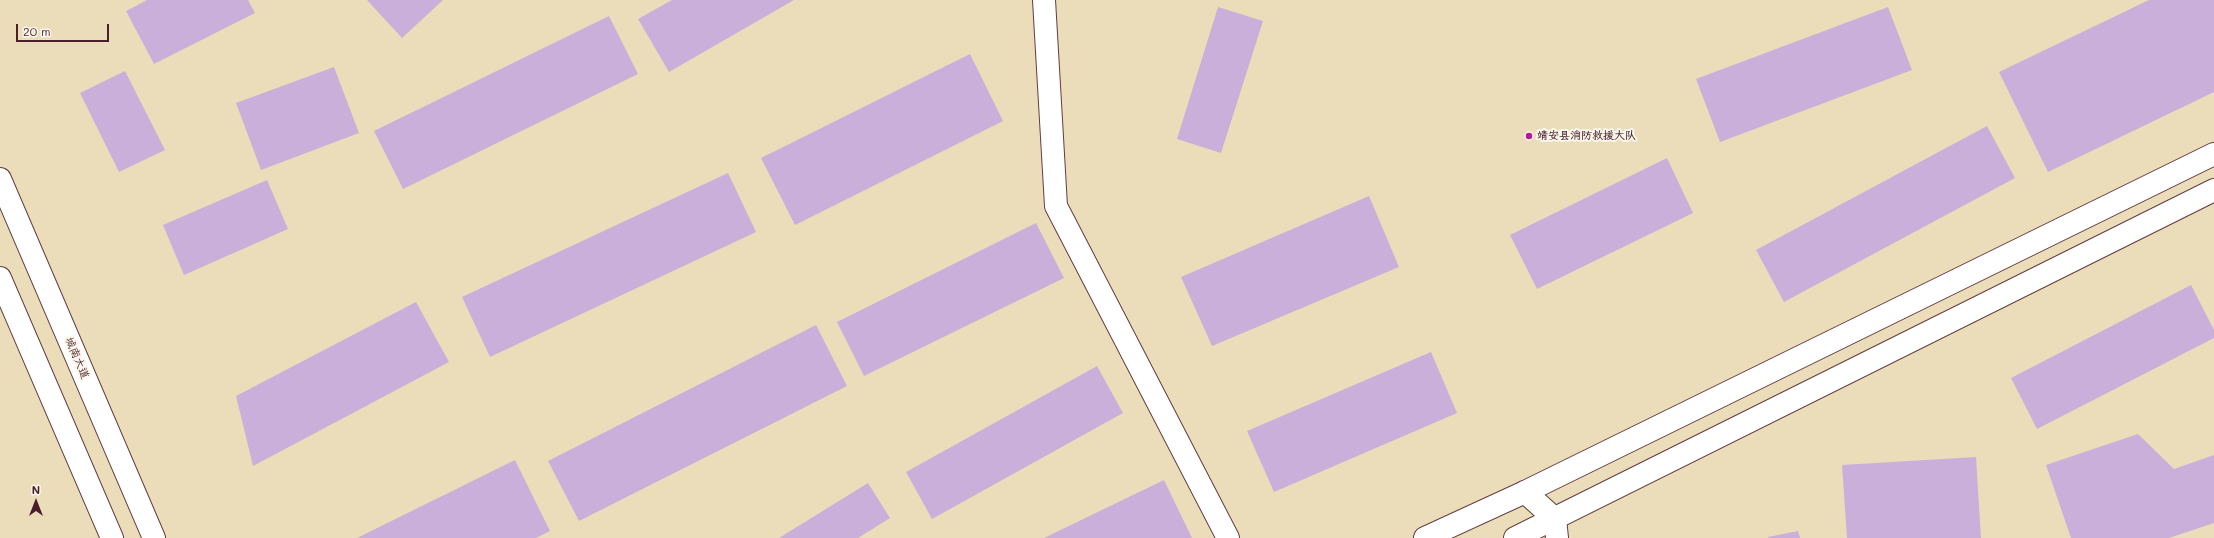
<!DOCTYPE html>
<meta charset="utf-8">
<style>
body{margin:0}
#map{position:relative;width:2214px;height:538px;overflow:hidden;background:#ecddba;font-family:Mali,sans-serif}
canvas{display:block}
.north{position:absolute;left:16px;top:482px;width:40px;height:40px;-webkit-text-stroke:3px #fbf7ec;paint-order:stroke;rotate:0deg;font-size:11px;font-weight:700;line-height:16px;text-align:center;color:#4a1f2b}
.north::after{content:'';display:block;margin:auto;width:14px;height:18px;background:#4a1f2b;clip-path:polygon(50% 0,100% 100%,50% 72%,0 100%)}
.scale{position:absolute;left:16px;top:24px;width:93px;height:18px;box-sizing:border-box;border:2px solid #4a1f2b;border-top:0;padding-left:5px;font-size:12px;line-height:14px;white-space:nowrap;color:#4a1f2b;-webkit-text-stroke:3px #fbf7ec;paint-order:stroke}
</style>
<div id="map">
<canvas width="2214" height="538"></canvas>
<div class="north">N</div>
<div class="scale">20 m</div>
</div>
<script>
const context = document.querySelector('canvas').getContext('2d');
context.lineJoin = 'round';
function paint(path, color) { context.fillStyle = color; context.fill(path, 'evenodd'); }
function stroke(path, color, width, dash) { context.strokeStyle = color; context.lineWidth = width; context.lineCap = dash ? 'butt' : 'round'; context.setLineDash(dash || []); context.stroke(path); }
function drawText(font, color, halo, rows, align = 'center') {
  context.font = font + ' Mali,"LXGW WenKai TC",sans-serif'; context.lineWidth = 4; context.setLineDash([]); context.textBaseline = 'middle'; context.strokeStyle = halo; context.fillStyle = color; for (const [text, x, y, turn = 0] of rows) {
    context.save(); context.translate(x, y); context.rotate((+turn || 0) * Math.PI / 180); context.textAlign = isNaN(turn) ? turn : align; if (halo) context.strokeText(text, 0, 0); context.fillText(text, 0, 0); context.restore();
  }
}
paint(new Path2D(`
 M 147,0 L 248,0 L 255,13 L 154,64 L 126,11 Z
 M 367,0 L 443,0 L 402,38 Z
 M 672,0 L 794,0 L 669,72 L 638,19 Z
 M 2149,0 L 2214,0 L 2214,92 L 2048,172 L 1999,72 Z
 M 1218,7 L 1263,21 L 1221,153 L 1177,139 Z
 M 1888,7 L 1912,70 L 1720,142 L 1696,79 Z
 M 609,16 L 638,74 L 403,189 L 374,131 Z
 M 970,54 L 1003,121 L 795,225 L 761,158 Z
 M 334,67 L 359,133 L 261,170 L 236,103 Z
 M 125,71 L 165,150 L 119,172 L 80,93 Z
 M 1987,126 L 2015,178 L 1784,302 L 1756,250 Z
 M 1667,158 L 1693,213 L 1537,289 L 1510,235 Z
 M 728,173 L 756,232 L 490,357 L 462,297 Z
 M 267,180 L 288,229 L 184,275 L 163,225 Z
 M 1369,196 L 1399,267 L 1212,346 L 1181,277 Z
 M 1036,223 L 1064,278 L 864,376 L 837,322 Z
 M 2191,285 L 2214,330 L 2214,338 L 2037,429 L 2011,378 Z
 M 416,302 L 449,362 L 253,466 L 236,396 Z
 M 816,325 L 847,386 L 579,521 L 548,461 Z
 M 1431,352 L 1457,413 L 1274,492 L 1247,431 Z
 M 1097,366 L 1123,413 L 932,519 L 906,472 Z
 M 2138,434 L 2174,469 L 2214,455 L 2214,523 L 2169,538 L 2071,538 L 2046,465 Z
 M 1976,457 L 1981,538 L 1847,538 L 1842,465 Z
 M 515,460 L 550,531 L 536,538 L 357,538 Z
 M 1164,480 L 1192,538 L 1044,538 Z
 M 868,483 L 890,518 L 858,538 L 779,538 Z
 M 1798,531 L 1800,538 L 1768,538 L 1768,537 Z`), '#c9afda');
const minor = new Path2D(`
 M 1044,0 L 1056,206 L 1228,538
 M 1525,492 L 1555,519 L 1557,538`);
const major = new Path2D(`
 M 0,179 L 154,538
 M 0,278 L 112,538
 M 1425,538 L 1525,492 L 2214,154
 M 1515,538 L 2214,190`);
stroke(minor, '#623c40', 24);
stroke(major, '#623c40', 24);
stroke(minor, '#fff', 22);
stroke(major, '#fff', 22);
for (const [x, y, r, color] of [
 [1529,136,4,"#b5179e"]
]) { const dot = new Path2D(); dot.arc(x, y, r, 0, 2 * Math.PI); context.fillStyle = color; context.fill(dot); stroke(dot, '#fbf7ec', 1.5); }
drawText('bold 11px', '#4a1f2b', '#fbf7ec', [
 ["靖安县消防救援大队",1537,136]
], 'left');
drawText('11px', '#4a1f2b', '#fbf7ec', [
 ["城南大道",77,358,67]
]);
</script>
